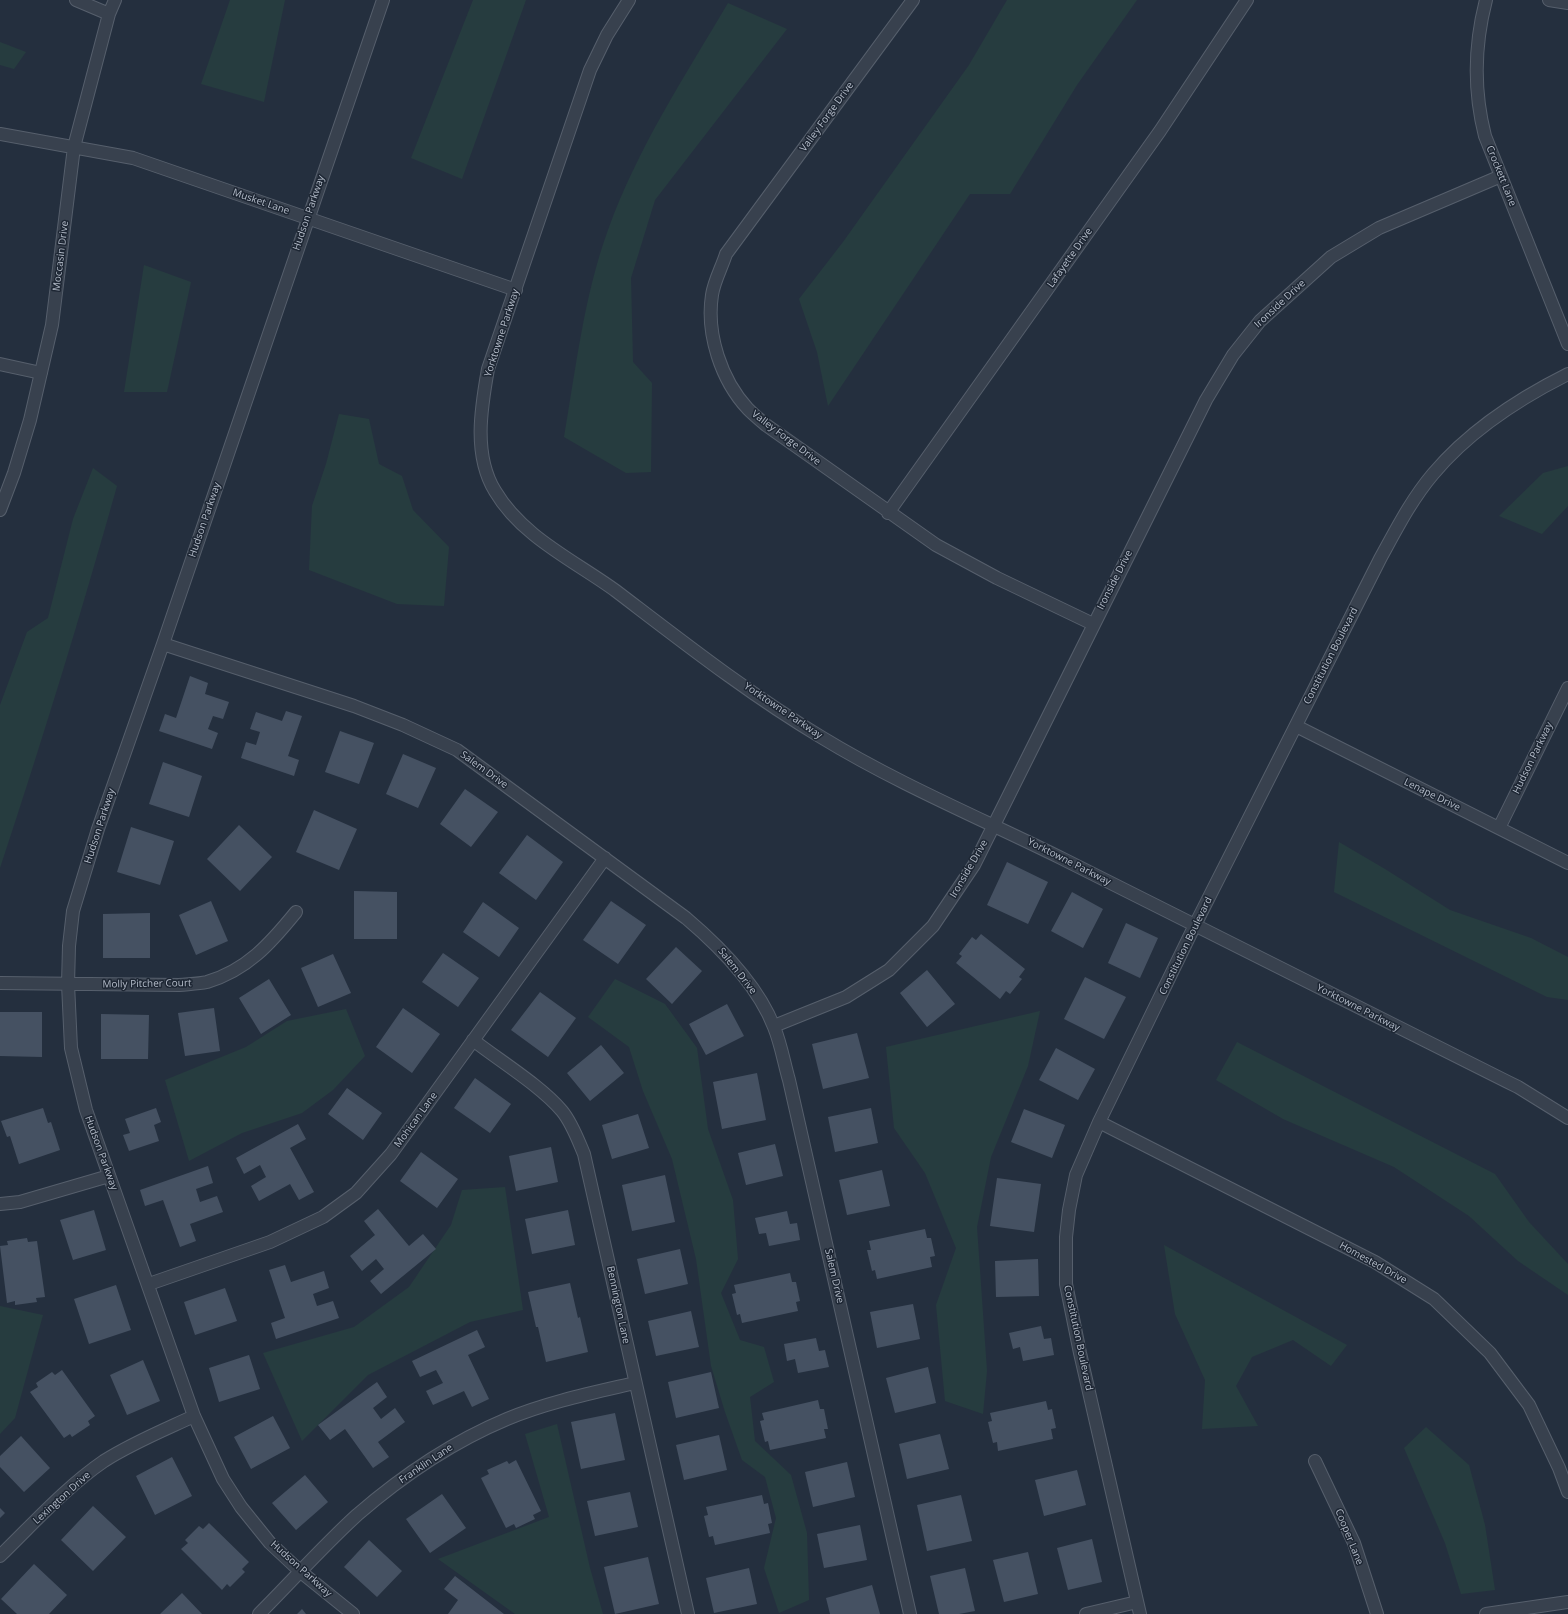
<!DOCTYPE html>
<style>
body{margin:0}
canvas{display:block;background:#242f3e}
</style>
<canvas width="1568" height="1614"></canvas>
<script>
const context = document.querySelector('canvas').getContext('2d');
context.lineJoin = 'round';
function paint(path, color) { context.fillStyle = color; context.fill(path, 'evenodd'); }
function stroke(path, color, width, dash) { context.strokeStyle = color; context.lineWidth = width; context.lineCap = dash ? 'butt' : 'round'; context.setLineDash(dash || []); context.stroke(path); }
function drawText(font, color, halo, rows, align = 'center') {
  context.font = font + ' "Open Sans",sans-serif'; context.lineWidth = 3; context.setLineDash([]); context.textBaseline = 'middle'; context.strokeStyle = halo; context.fillStyle = color; for (const [text, x, y, turn = 0] of rows) {
    context.save(); context.translate(x, y); context.rotate((+turn || 0) * Math.PI / 180); context.textAlign = isNaN(turn) ? turn : align; if (halo) context.strokeText(text, 0, 0); context.fillText(text, 0, 0); context.restore();
  }
}
paint(new Path2D(`
 M 230,0 L 285,0 L 264,102 L 201,84 Z
 M 473,0 L 526,0 L 462,179 L 411,158 Z
 M 1007,0 L 1137,0 L 1077,85 L 1010,194 L 970,194 L 828,406 L 817,352 L 799,299 L 843,242 L 969,65 Z
 M 728,3 L 787,29 L 655,200 L 631,278 L 633,362 L 652,383 L 651,472 L 626,473 L 564,437 C 576,368 584,296 608,230 C 637,149 685,76 728,3 Z
 M 0,42 L 26,52 L 14,69 L 0,65 Z
 M 144,265 L 191,282 L 167,392 L 124,392 Z
 M 339,414 L 369,419 L 379,464 L 402,476 L 413,510 L 449,547 L 444,606 L 397,604 L 309,570 L 312,506 L 326,464 Z
 M 1568,466 L 1568,506 L 1542,534 L 1499,516 L 1543,473 Z
 M 93,468 L 117,486 C 81,614 42,741 0,868 L 0,705 L 27,632 L 48,618 L 73,519 Z
 M 1339,842 L 1385,869 L 1450,910 L 1531,938 L 1568,957 L 1568,1000 L 1547,997 L 1334,892 Z
 M 615,979 L 665,1004 L 697,1048 L 708,1129 L 733,1200 L 738,1259 L 721,1293 L 740,1340 L 764,1347 L 774,1382 L 750,1397 L 755,1441 L 791,1475 L 807,1533 L 809,1600 L 779,1613 L 764,1568 L 776,1518 L 765,1477 L 742,1460 L 725,1412 L 711,1366 L 696,1259 L 672,1159 L 643,1091 L 629,1047 L 588,1017 Z
 M 346,1009 L 365,1056 L 333,1090 L 302,1113 L 242,1133 L 189,1161 L 165,1080 L 246,1047 L 287,1021 Z
 M 1040,1011 L 1028,1066 L 991,1157 L 977,1227 L 987,1371 L 983,1414 L 945,1401 L 936,1305 L 956,1248 L 925,1173 L 894,1128 L 886,1047 Z
 M 1237,1042 L 1495,1174 L 1529,1222 L 1568,1264 L 1568,1295 L 1518,1261 L 1469,1216 L 1394,1167 L 1283,1119 L 1216,1080 Z
 M 505,1187 L 523,1310 L 470,1322 L 368,1375 L 302,1441 L 263,1353 L 354,1327 L 409,1287 L 451,1225 L 462,1190 Z
 M 1164,1245 L 1347,1345 L 1331,1366 L 1293,1340 L 1252,1357 L 1236,1386 L 1258,1426 L 1202,1429 L 1205,1380 L 1175,1314 Z
 M 0,1306 L 43,1315 L 15,1418 L 0,1434 Z
 M 557,1424 L 590,1568 L 603,1614 L 515,1614 L 438,1559 L 549,1517 L 525,1434 Z
 M 1426,1427 L 1469,1465 L 1485,1525 L 1495,1590 L 1461,1594 L 1445,1543 L 1404,1448 Z`), '#263c3f');
paint(new Path2D(`
 M 190,676 L 208,683 L 205,694 L 229,702 L 223,719 L 213,716 L 208,729 L 218,733 L 212,749 L 159,731 L 165,714 L 176,718 Z
 M 286,711 L 302,716 L 288,756 L 299,760 L 294,776 L 241,758 L 246,742 L 256,745 L 260,732 L 250,729 L 256,712 L 282,721 Z
 M 340,731 L 374,743 L 359,784 L 325,772 Z
 M 403,754 L 436,768 L 418,808 L 386,794 Z
 M 163,762 L 202,776 L 189,817 L 149,804 Z
 M 465,789 L 498,812 L 471,847 L 440,824 Z
 M 314,810 L 357,829 L 339,870 L 296,852 Z
 M 239,825 L 272,857 L 240,891 L 207,859 Z
 M 131,827 L 174,841 L 160,885 L 117,872 Z
 M 527,835 L 563,862 L 536,900 L 499,873 Z
 M 1007,862 L 1048,882 L 1028,924 L 987,905 Z
 M 354,891 L 397,892 L 397,939 L 354,939 Z
 M 1072,892 L 1103,909 L 1083,948 L 1051,931 Z
 M 211,901 L 228,941 L 196,955 L 179,915 Z
 M 611,901 L 646,925 L 618,964 L 583,940 Z
 M 483,902 L 519,928 L 499,957 L 463,932 Z
 M 150,913 L 150,958 L 103,958 L 103,914 Z
 M 1126,923 L 1158,938 L 1140,978 L 1108,963 Z
 M 981,934 L 1025,969 L 1019,977 L 1022,979 L 1010,994 L 1006,991 L 1000,999 L 956,963 L 962,956 L 959,954 L 972,937 L 976,940 Z
 M 676,947 L 702,971 L 672,1004 L 646,979 Z
 M 443,953 L 479,978 L 458,1007 L 422,982 Z
 M 333,954 L 351,993 L 318,1007 L 301,968 Z
 M 927,970 L 955,1004 L 927,1027 L 900,993 Z
 M 1085,977 L 1126,997 L 1104,1039 L 1064,1019 Z
 M 269,979 L 291,1015 L 261,1034 L 239,998 Z
 M 540,992 L 576,1018 L 548,1057 L 511,1030 Z
 M 727,1004 L 744,1036 L 706,1055 L 689,1024 Z
 M 214,1008 L 220,1051 L 185,1056 L 178,1013 Z
 M 403,1008 L 440,1034 L 412,1073 L 376,1047 Z
 M 0,1012 L 42,1012 L 42,1057 L 0,1056 Z
 M 101,1014 L 149,1015 L 148,1059 L 101,1059 Z
 M 857,1033 L 869,1078 L 823,1089 L 812,1044 Z
 M 601,1045 L 624,1073 L 590,1101 L 567,1073 Z
 M 1056,1048 L 1095,1069 L 1078,1100 L 1039,1080 Z
 M 757,1073 L 766,1120 L 722,1129 L 713,1082 Z
 M 475,1078 L 511,1104 L 490,1133 L 454,1108 Z
 M 347,1088 L 382,1113 L 363,1140 L 328,1114 Z
 M 43,1108 L 48,1123 L 51,1122 L 60,1150 L 19,1164 L 10,1136 L 7,1137 L 1,1121 Z
 M 156,1108 L 161,1122 L 154,1125 L 159,1141 L 129,1151 L 123,1135 L 130,1133 L 125,1119 Z
 M 871,1108 L 878,1143 L 835,1152 L 828,1117 Z
 M 1024,1109 L 1065,1125 L 1052,1158 L 1011,1142 Z
 M 638,1114 L 649,1148 L 612,1159 L 602,1125 Z
 M 298,1124 L 306,1139 L 290,1148 L 314,1192 L 299,1200 L 290,1184 L 259,1201 L 251,1186 L 266,1177 L 260,1165 L 244,1174 L 236,1158 Z
 M 775,1144 L 783,1176 L 746,1185 L 738,1153 Z
 M 551,1147 L 558,1182 L 516,1191 L 509,1156 Z
 M 421,1152 L 458,1179 L 437,1208 L 400,1181 Z
 M 208,1166 L 213,1183 L 196,1189 L 200,1202 L 217,1196 L 223,1212 L 190,1224 L 196,1241 L 180,1247 L 163,1200 L 145,1206 L 140,1190 Z
 M 882,1170 L 890,1206 L 847,1215 L 839,1180 Z
 M 665,1175 L 675,1222 L 632,1231 L 622,1185 Z
 M 997,1178 L 1041,1184 L 1034,1232 L 990,1226 Z
 M 378,1209 L 409,1246 L 423,1234 L 436,1249 L 381,1294 L 370,1281 L 384,1269 L 376,1259 L 362,1271 L 350,1256 L 375,1235 L 364,1221 Z
 M 94,1210 L 106,1250 L 73,1260 L 60,1220 Z
 M 568,1210 L 575,1245 L 532,1254 L 525,1219 Z
 M 787,1211 L 790,1224 L 797,1223 L 800,1240 L 769,1246 L 766,1233 L 759,1234 L 755,1218 Z
 M 925,1229 L 927,1238 L 931,1238 L 935,1256 L 930,1257 L 932,1267 L 877,1279 L 875,1270 L 872,1271 L 867,1250 L 871,1250 L 869,1241 Z
 M 27,1238 L 28,1242 L 37,1241 L 45,1297 L 36,1298 L 37,1302 L 15,1305 L 15,1301 L 7,1303 L 0,1246 L 8,1245 L 7,1241 Z
 M 680,1249 L 688,1284 L 645,1294 L 637,1259 Z
 M 1038,1259 L 1039,1296 L 996,1297 L 995,1261 Z
 M 285,1265 L 291,1282 L 324,1271 L 329,1288 L 313,1294 L 317,1306 L 333,1301 L 339,1318 L 276,1339 L 271,1323 L 285,1318 L 269,1270 Z
 M 790,1273 L 792,1282 L 796,1282 L 800,1301 L 796,1302 L 798,1311 L 742,1323 L 740,1314 L 737,1315 L 732,1294 L 736,1293 L 734,1285 Z
 M 570,1283 L 578,1318 L 580,1317 L 588,1352 L 546,1362 L 538,1327 L 536,1327 L 528,1292 Z
 M 116,1285 L 131,1330 L 89,1344 L 74,1299 Z
 M 225,1288 L 237,1321 L 195,1335 L 184,1302 Z
 M 913,1304 L 920,1339 L 877,1348 L 870,1312 Z
 M 691,1311 L 699,1347 L 656,1356 L 648,1321 Z
 M 1041,1326 L 1044,1339 L 1051,1338 L 1054,1355 L 1023,1361 L 1020,1347 L 1013,1349 L 1009,1333 Z
 M 477,1330 L 485,1347 L 468,1355 L 489,1399 L 472,1407 L 464,1391 L 433,1405 L 426,1391 L 443,1383 L 436,1370 L 420,1377 L 412,1361 Z
 M 816,1338 L 819,1351 L 825,1350 L 829,1367 L 798,1373 L 795,1359 L 787,1361 L 784,1344 Z
 M 249,1355 L 260,1389 L 219,1402 L 209,1368 Z
 M 143,1360 L 160,1401 L 127,1415 L 110,1375 Z
 M 928,1367 L 936,1403 L 895,1413 L 886,1378 Z
 M 62,1370 L 95,1416 L 88,1421 L 90,1425 L 72,1437 L 70,1434 L 64,1438 L 30,1392 L 38,1387 L 36,1383 L 52,1372 L 55,1375 Z
 M 711,1372 L 719,1408 L 676,1418 L 668,1382 Z
 M 377,1382 L 387,1397 L 373,1408 L 381,1419 L 395,1408 L 405,1422 L 378,1442 L 389,1457 L 373,1468 L 345,1429 L 330,1440 L 318,1425 Z
 M 818,1400 L 820,1409 L 824,1409 L 828,1429 L 824,1429 L 826,1438 L 770,1450 L 768,1441 L 765,1442 L 760,1421 L 764,1420 L 762,1413 Z
 M 1046,1401 L 1048,1410 L 1052,1409 L 1056,1428 L 1051,1429 L 1053,1439 L 998,1451 L 997,1442 L 993,1443 L 988,1422 L 992,1421 L 990,1413 Z
 M 615,1413 L 625,1460 L 581,1469 L 571,1422 Z
 M 273,1416 L 290,1448 L 251,1469 L 234,1437 Z
 M 940,1434 L 949,1469 L 907,1479 L 899,1444 Z
 M 719,1435 L 727,1470 L 684,1480 L 676,1445 Z
 M 21,1436 L 50,1468 L 24,1492 L 0,1467 L 0,1456 Z
 M 172,1457 L 192,1496 L 155,1515 L 136,1476 Z
 M 516,1460 L 541,1511 L 533,1515 L 535,1519 L 516,1528 L 514,1524 L 506,1528 L 481,1478 L 489,1474 L 487,1470 L 507,1461 L 509,1464 Z
 M 847,1462 L 855,1497 L 813,1507 L 805,1472 Z
 M 1077,1470 L 1086,1505 L 1044,1516 L 1035,1480 Z
 M 305,1475 L 328,1502 L 296,1530 L 272,1503 Z
 M 630,1492 L 638,1527 L 595,1536 L 587,1501 Z
 M 442,1494 L 466,1528 L 430,1553 L 406,1519 Z
 M 762,1495 L 764,1504 L 768,1503 L 772,1523 L 768,1524 L 770,1533 L 715,1545 L 713,1536 L 709,1537 L 704,1516 L 708,1515 L 706,1507 Z
 M 961,1495 L 972,1541 L 927,1551 L 917,1505 Z
 M 93,1506 L 126,1537 L 93,1571 L 61,1540 Z
 M 0,1508 L 5,1513 L 0,1518 Z
 M 209,1523 L 249,1562 L 242,1569 L 245,1572 L 230,1587 L 227,1584 L 222,1590 L 181,1549 L 188,1543 L 185,1540 L 199,1526 L 203,1529 Z
 M 860,1525 L 867,1560 L 824,1568 L 817,1534 Z
 M 1092,1539 L 1102,1582 L 1068,1590 L 1057,1548 Z
 M 369,1540 L 402,1571 L 377,1597 L 344,1567 Z
 M 1028,1552 L 1038,1594 L 1004,1602 L 993,1560 Z
 M 648,1557 L 659,1604 L 615,1614 L 604,1567 Z
 M 34,1564 L 67,1595 L 49,1614 L 17,1614 L 1,1599 Z
 M 749,1568 L 757,1604 L 714,1613 L 706,1578 Z
 M 965,1568 L 975,1611 L 959,1614 L 939,1614 L 930,1576 Z
 M 455,1576 L 504,1614 L 448,1614 L 458,1600 L 444,1589 Z
 M 872,1585 L 880,1614 L 830,1614 L 826,1598 Z
 M 182,1593 L 202,1614 L 160,1614 Z
 M 302,1609 L 306,1614 L 297,1614 Z`), '#455162');
const minor = new Path2D(`
 M 76,0 L 109,14
 M 629,0 L 607,35 L 590,70 L 488,369 C 481,408 473,455 495,491 C 522,537 575,561 616,591 C 683,642 749,694 821,737 C 898,784 982,819 1063,859 C 1215,935 1366,1012 1518,1087 L 1568,1118
 M 913,0 L 726,254 C 722,267 714,281 712,295 C 706,334 721,380 748,409 C 754,415 760,420 766,425 L 936,545 L 997,578 L 1093,624
 M 1486,0 C 1474,46 1473,89 1485,136 L 1568,344
 M 1549,0 L 1568,3
 M 0,134 L 133,158 L 516,290
 M 0,364 L 41,373
 M 0,510 L 14,473 L 30,420 L 52,325 L 74,147 L 109,14 L 115,0
 M 888,513 L 1160,131 L 1247,0
 M 163,644 L 354,706 L 403,725 L 457,750 L 686,918 C 719,946 758,986 774,1027 C 781,1044 784,1063 789,1080 L 910,1614
 M 1296,726 L 1568,863
 M 1499,828 L 1568,688
 M 0,983 L 179,985 C 188,984 198,984 207,982 C 247,970 270,944 296,912
 M 774,1026 L 846,997 L 889,970 L 933,926 L 974,865 L 1206,400 L 1233,355 L 1260,321 L 1331,257 L 1379,228 L 1501,176
 M 473,1040 C 500,1061 541,1086 562,1111 C 572,1123 578,1140 584,1154 L 688,1614
 M 1099,1122 L 1375,1262 L 1434,1299 L 1490,1353 L 1529,1405 L 1559,1468 L 1568,1492
 M 0,1204 L 20,1202 L 109,1176
 M 149,1284 L 270,1242 L 323,1217 L 356,1193 L 391,1154 L 605,858
 M 1315,1461 L 1354,1543 L 1377,1614
 M 0,1556 C 33,1524 66,1487 104,1461 C 132,1443 164,1430 194,1416
 M 259,1614 C 292,1581 323,1546 357,1515 C 402,1476 452,1442 507,1419 C 548,1402 592,1393 635,1383
 M 353,1614 L 301,1572 L 270,1543 L 241,1507 L 223,1479 L 194,1416 L 86,1110 L 71,1048 L 68,984 L 69,946 L 73,911 L 98,829 L 163,644 L 383,0
 M 1086,1614 L 1137,1602
 M 1140,1614 L 1080,1353 L 1066,1284 L 1066,1237 L 1069,1210 L 1076,1175 L 1099,1122 L 1195,925 L 1380,559 C 1396,530 1411,500 1433,474 C 1469,431 1518,399 1568,374
 M 1486,1614 L 1568,1602`);
stroke(minor, '#565f6c', 14);
stroke(minor, '#38414e', 12);
drawText('10px', '#b4bcc9', '#1d2633', [
 ["Valley Forge Drive",827,117,-54],
 ["Crockett Lane",1501,176,68],
 ["Musket Lane",261,202,19],
 ["Hudson Parkway",309,213,-71],
 ["Moccasin Drive",61,256,-83],
 ["Lafayette Drive",1070,258,-55],
 ["Ironside Drive",1280,304,-43],
 ["Yorktowne Parkway",502,333,-72],
 ["Valley Forge Drive",786,438,37],
 ["Hudson Parkway",205,520,-71],
 ["Ironside Drive",1115,580,-63],
 ["Constitution Boulevard",1331,656,-63],
 ["Yorktowne Parkway",783,711,34],
 ["Hudson Parkway",1533,758,-64],
 ["Salem Drive",484,770,36],
 ["Lenape Drive",1432,795,26],
 ["Hudson Parkway",100,826,-72],
 ["Yorktowne Parkway",1069,862,27],
 ["Ironside Drive",969,869,-60],
 ["Constitution Boulevard",1186,946,-64],
 ["Salem Drive",737,971,52],
 ["Molly Pitcher Court",147,984,-1],
 ["Yorktowne Parkway",1358,1008,27],
 ["Mohican Lane",416,1120,-54],
 ["Hudson Parkway",101,1153,70],
 ["Homested Drive",1373,1263,29],
 ["Salem Drive",834,1276,77],
 ["Bennington Lane",618,1305,78],
 ["Constitution Boulevard",1078,1338,78],
 ["Franklin Lane",426,1464,-34],
 ["Lexington Drive",62,1498,-42],
 ["Cooper Lane",1349,1537,68],
 ["Hudson Parkway",301,1569,42]
]);
</script>
